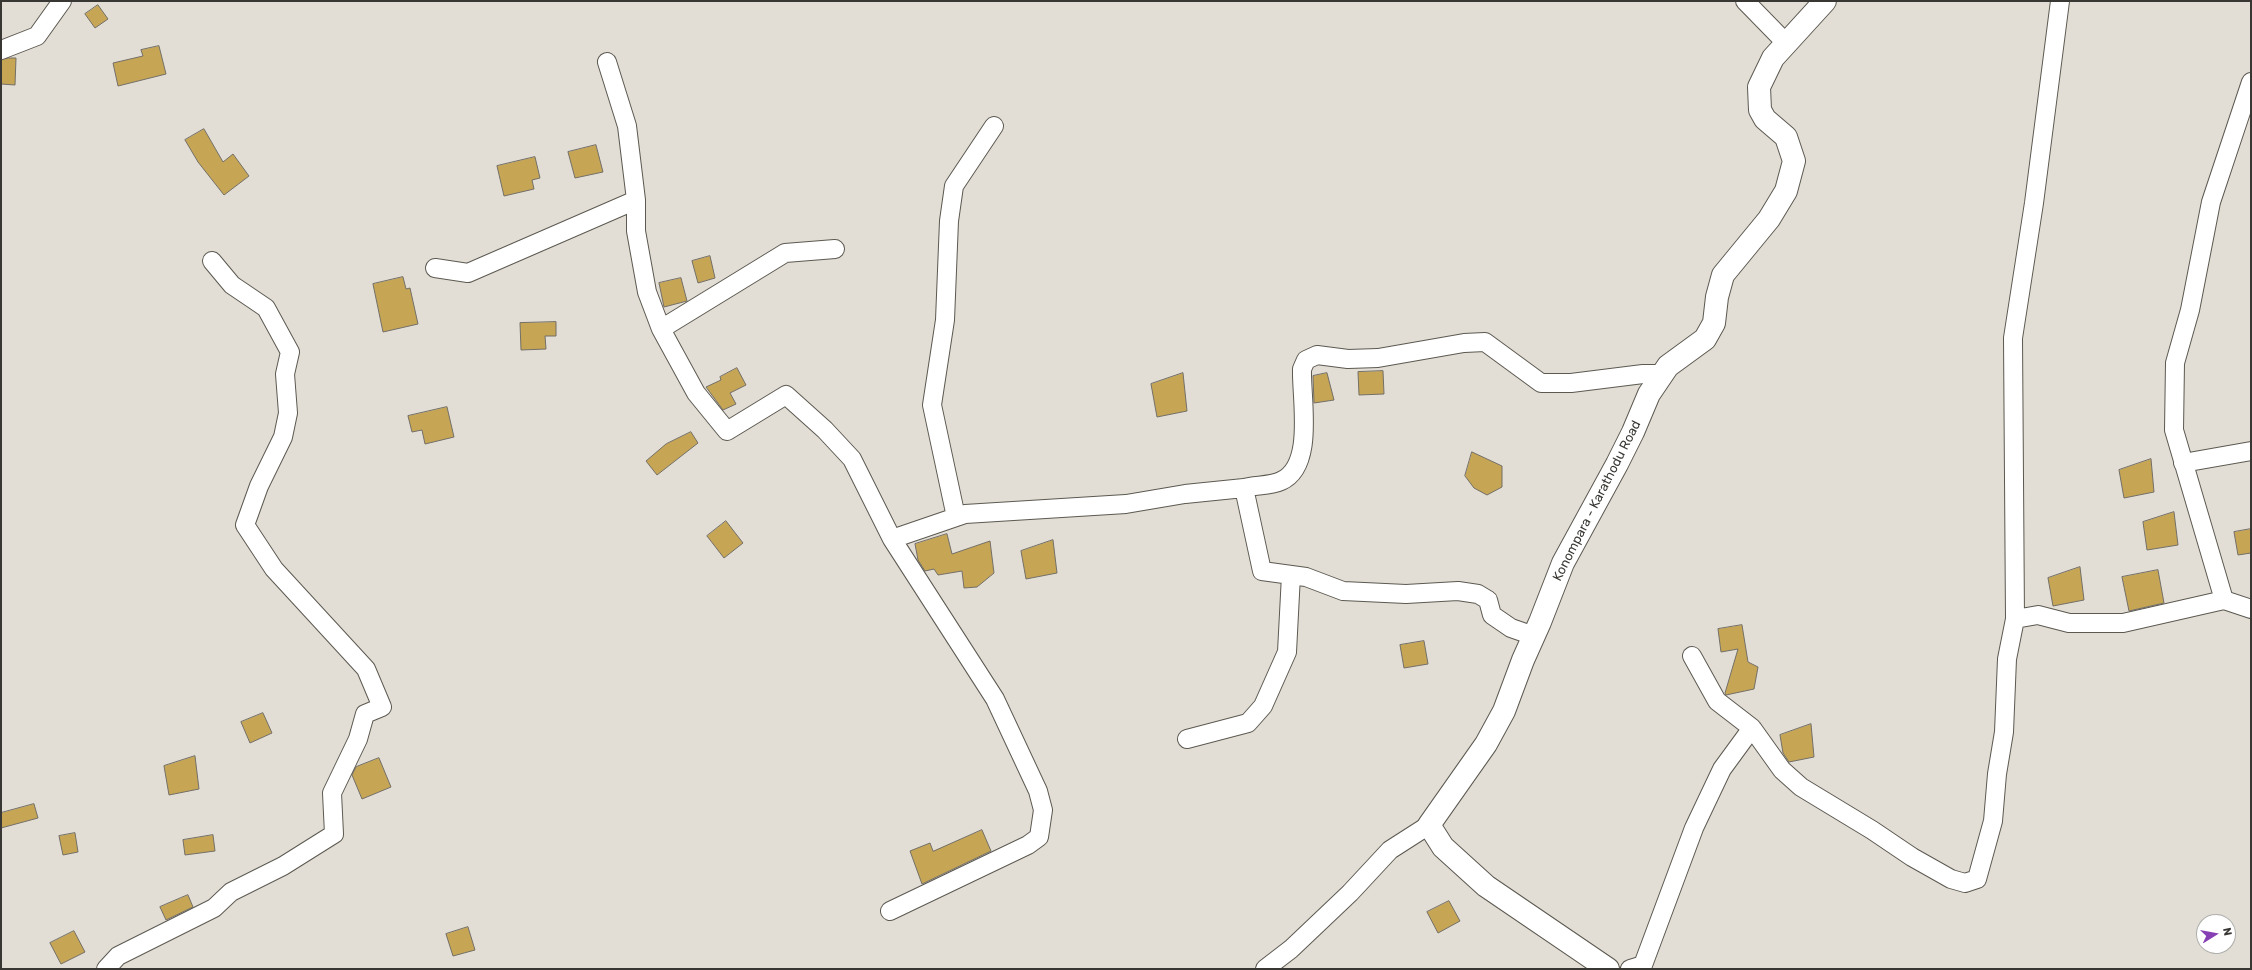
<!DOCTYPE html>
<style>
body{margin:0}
#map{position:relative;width:2252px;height:970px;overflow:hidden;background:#e2ded5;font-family:Rubik,sans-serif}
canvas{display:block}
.frame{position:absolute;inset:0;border:2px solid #383733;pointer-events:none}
.north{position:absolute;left:2196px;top:914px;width:40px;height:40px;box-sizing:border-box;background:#fff;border:1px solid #afafad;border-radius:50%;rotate:79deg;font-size:11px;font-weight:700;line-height:16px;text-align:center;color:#383733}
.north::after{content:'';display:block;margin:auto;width:14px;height:18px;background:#8640b4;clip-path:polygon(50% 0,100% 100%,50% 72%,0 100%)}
</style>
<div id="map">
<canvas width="2252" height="970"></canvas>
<div class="frame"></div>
<div class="north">N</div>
</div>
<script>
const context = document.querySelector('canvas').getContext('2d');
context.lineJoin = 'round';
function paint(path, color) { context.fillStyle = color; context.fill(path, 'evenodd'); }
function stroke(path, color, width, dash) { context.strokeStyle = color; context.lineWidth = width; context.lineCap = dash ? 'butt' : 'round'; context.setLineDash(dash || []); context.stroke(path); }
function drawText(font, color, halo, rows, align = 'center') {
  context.font = font + ' Rubik,sans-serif'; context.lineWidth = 3; context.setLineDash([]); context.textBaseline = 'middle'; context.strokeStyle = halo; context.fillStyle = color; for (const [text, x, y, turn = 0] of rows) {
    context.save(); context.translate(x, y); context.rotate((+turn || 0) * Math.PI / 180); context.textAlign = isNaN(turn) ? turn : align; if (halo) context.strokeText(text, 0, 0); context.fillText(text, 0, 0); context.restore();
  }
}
const building = new Path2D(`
 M 98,5 L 108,19 L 95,28 L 85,14 Z
 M 159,46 L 166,74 L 118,86 L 113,63 L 143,56 L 141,50 Z
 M 9,58 L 16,58 L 15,85 L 1,84 L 1,60 Z
 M 204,129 L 223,162 L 233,154 L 249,176 L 224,195 L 198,162 L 185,140 Z
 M 596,145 L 603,172 L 575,178 L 568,152 Z
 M 535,157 L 540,178 L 532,180 L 534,189 L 504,196 L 497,166 Z
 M 710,256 L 715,278 L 698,283 L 692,261 Z
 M 403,277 L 406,289 L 410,288 L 418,324 L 383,332 L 373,284 Z
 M 681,278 L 687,301 L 664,307 L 659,283 Z
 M 556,322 L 556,336 L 545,336 L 546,349 L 521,350 L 520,323 Z
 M 737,368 L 746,385 L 730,393 L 736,404 L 723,410 L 706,387 L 721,380 L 720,377 Z
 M 1383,371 L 1384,394 L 1359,395 L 1358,372 Z
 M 1183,373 L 1187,411 L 1157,417 L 1151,384 Z
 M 1327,373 L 1334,400 L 1314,403 L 1313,376 Z
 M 447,407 L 454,437 L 425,444 L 422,430 L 412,432 L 408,416 Z
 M 691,432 L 698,443 L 657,475 L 646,461 L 666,444 Z
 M 1472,452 L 1502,466 L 1502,487 L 1487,495 L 1474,488 L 1465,476 Z
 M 2151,459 L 2154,492 L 2124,498 L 2119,470 Z
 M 2174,512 L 2178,545 L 2147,550 L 2143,522 Z
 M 726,521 L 743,543 L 724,558 L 707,536 Z
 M 2251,529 L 2251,553 L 2238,555 L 2234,532 Z
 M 947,534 L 952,554 L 990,541 L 994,573 L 977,587 L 964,588 L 962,571 L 938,575 L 934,569 L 925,571 L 918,560 L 915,544 Z
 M 1053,540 L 1057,573 L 1026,579 L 1021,551 Z
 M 2080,567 L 2084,600 L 2053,606 L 2048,578 Z
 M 2158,570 L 2164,603 L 2129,611 L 2122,577 Z
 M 1742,625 L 1748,662 L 1758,667 L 1754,689 L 1726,695 L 1725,693 L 1738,649 L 1721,652 L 1718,629 Z
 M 1424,641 L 1428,664 L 1404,668 L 1400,645 Z
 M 263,713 L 272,733 L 250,743 L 241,722 Z
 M 1811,724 L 1814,757 L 1789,762 L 1783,753 L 1780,735 Z
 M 195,756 L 199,789 L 169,795 L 164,766 Z
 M 379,758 L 391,787 L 362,799 L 352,775 L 356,767 Z
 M 34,804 L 38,818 L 1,828 L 1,813 Z
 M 982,830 L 991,851 L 922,884 L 910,851 L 930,843 L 933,851 Z
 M 75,833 L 78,852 L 63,855 L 59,836 Z
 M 213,835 L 215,851 L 185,855 L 183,840 Z
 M 188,895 L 193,907 L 166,920 L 160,907 Z
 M 1449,901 L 1460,921 L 1438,933 L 1427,912 Z
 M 468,927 L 475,950 L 453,956 L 446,934 Z
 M 74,931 L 85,952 L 61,964 L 50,943 Z`);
paint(building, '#c6a555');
stroke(building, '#736f67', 1);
const minor = new Path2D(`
 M 1745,1 L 1787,44
 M 1,50 L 37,36 L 62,1
 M 607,62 L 627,126 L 636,200 L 636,231 L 647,292 L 661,329 L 696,393 L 727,431 L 786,395 L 825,430 L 852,459 L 892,539 L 965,514 L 1126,504 L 1185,494 L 1244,488 L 1262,571 L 1306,577 L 1343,591 L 1406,594 L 1458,591 L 1478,594 L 1488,600 L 1492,615 L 1511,628 L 1534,636
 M 435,268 L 468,273 L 636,200
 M 661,329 L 785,253 L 835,249
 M 2183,463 L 2251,451
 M 1244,488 C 1255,485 1271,486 1281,481 C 1315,466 1301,399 1302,369 L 1306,360 L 1317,355 L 1348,359 L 1378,358 L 1464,343 L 1485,342 L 1541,383 L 1571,383 L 1643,374 L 1663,374
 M 956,517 L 932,405 L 945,320 L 949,221 L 954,186 L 994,126
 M 2224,600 L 2251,609
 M 2015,619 L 2038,615 L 2069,623 L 2123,623 L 2224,600 L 2174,430 L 2175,363 L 2190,310 L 2211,202 L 2251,82
 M 1752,728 L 1782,770 L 1801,787 L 1872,830 L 1912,857 L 1951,879 L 1965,883 L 1977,879 L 1993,821 L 1997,774 L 2004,732 L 2007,659 L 2015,619 L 2013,338 L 2034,203 L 2060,1
 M 1187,739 L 1248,723 L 1263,706 L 1287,652 L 1291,575
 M 890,911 L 1028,845 L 1039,837 L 1043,810 L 1038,791 L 995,699 L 892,539
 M 106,969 L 118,956 L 214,908 L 231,892 L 283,866 L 334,834 L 332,793 L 358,739 L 365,714 L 382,707 L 366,669 L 274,569 L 245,525 L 259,486 L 283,437 L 288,413 L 285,374 L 290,352 L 266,308 L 232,285 L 212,261
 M 1265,969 L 1291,949 L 1350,893 L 1390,850 L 1429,825
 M 1630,969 L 1643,965 L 1694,828 L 1722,769 L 1752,728 L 1717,701 L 1692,656`);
const major = new Path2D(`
 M 1608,969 L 1486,886 L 1443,847 L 1429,825 L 1486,744 L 1504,711 L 1523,660 L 1540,622 L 1563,563 L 1617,464 L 1633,432 L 1649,394 L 1668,366 L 1705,339 L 1714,323 L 1717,297 L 1723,275 L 1769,219 L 1786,191 L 1794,161 L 1786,137 L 1765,119 L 1760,110 L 1759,87 L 1773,58 L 1825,1`);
stroke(minor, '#5c5951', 20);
stroke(major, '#5c5951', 24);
stroke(minor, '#fff', 18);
stroke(major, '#fff', 22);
drawText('13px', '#383733', '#fff', [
 ["Konompara - Karathodu Road",1597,501,-63]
]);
</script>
